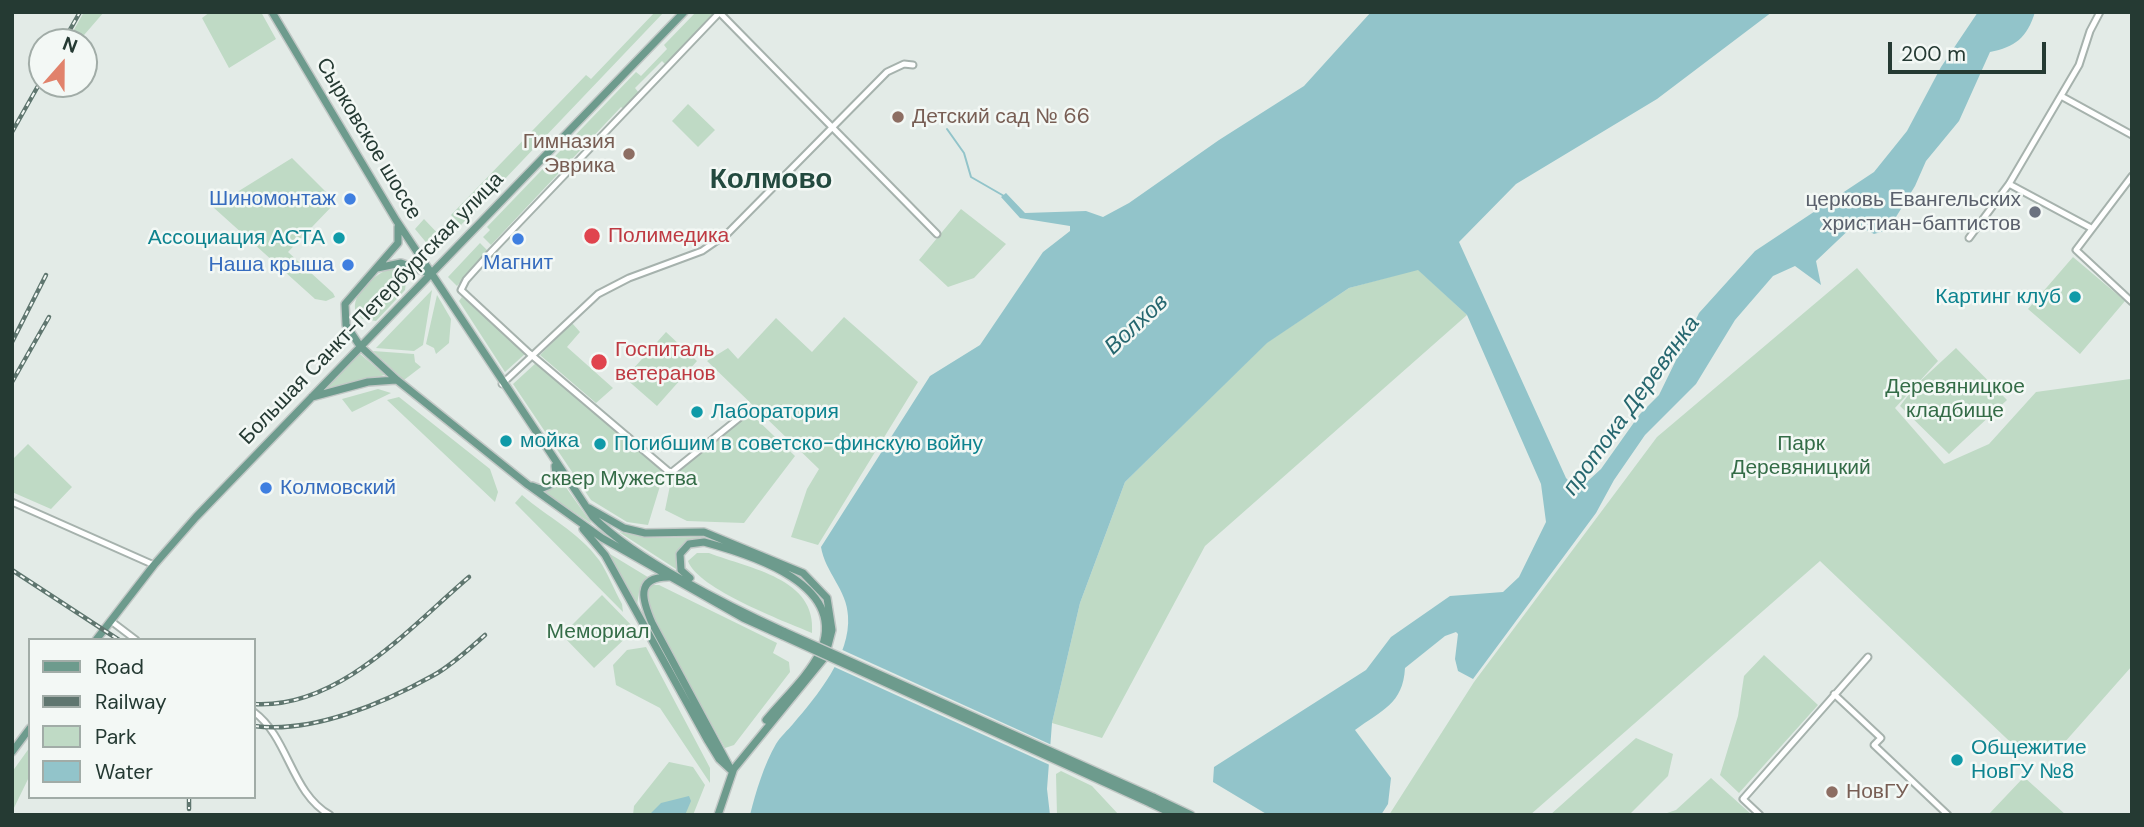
<!DOCTYPE html>
<meta charset="utf-8">
<style>
body{margin:0}
#map{position:relative;width:2144px;height:827px;overflow:hidden;background:#e3ebe7;font-family:"DM Sans",sans-serif}
canvas{display:block}
.frame{position:absolute;inset:0;border:14px solid #253a33;pointer-events:none}
.legend{position:absolute;left:28px;top:638px;width:228px;height:161px;box-sizing:border-box;background:#f3f8f5;border:2px solid #a1aca7;margin:0;padding:9px 12px;list-style:none;font-size:21px;color:#253a33}
.legend li{display:flex;align-items:center;gap:14px;height:35px}
.legend b{width:35px;border:2px solid #a1aca7}
.north{position:absolute;left:28px;top:28px;width:70px;height:70px;box-sizing:border-box;background:#f3f8f5;border:2px solid #a1aca7;border-radius:50%;rotate:21deg;font-size:19px;font-weight:700;line-height:28px;text-align:center;color:#253a33}
.north::after{content:'';display:block;margin:auto;width:24px;height:32px;background:#e1826b;clip-path:polygon(50% 0,100% 100%,50% 72%,0 100%)}
.scale{position:absolute;left:1888px;top:42px;width:158px;height:32px;box-sizing:border-box;border:4px solid #253a33;border-top:0;padding-left:9px;font-size:21px;line-height:24px;white-space:nowrap;color:#253a33;-webkit-text-stroke:5px #f3f8f5;paint-order:stroke}
</style>
<div id="map">
<canvas width="2144" height="827"></canvas>
<div class="frame"></div>
<ul class="legend">
<li><b style="height:9px;background:#6d9b8d"></b>Road</li>
<li><b style="height:9px;background:#5f766f"></b>Railway</li>
<li><b style="height:19px;background:#bfdac5"></b>Park</li>
<li><b style="height:19px;background:#92c4ca"></b>Water</li>
</ul>
<div class="north">N</div>
<div class="scale">200 m</div>
</div>
<script>
const context = document.querySelector('canvas').getContext('2d');
context.lineJoin = 'round';
function paint(path, color) { context.fillStyle = color; context.fill(path, 'evenodd'); }
function stroke(path, color, width, dash) { context.strokeStyle = color; context.lineWidth = width; context.lineCap = dash ? 'butt' : 'round'; context.setLineDash(dash || []); context.stroke(path); }
function drawText(font, color, halo, rows, align = 'center') {
  context.font = font + ' "DM Sans",sans-serif'; context.lineWidth = 5; context.setLineDash([]); context.textBaseline = 'middle'; context.strokeStyle = halo; context.fillStyle = color; for (const [text, x, y, turn = 0] of rows) {
    context.save(); context.translate(x, y); context.rotate((+turn || 0) * Math.PI / 180); context.textAlign = isNaN(turn) ? turn : align; if (halo) context.strokeText(text, 0, 0); context.fillText(text, 0, 0); context.restore();
  }
}
paint(new Path2D(`
 M 84,12 L 104,12 L 78,42 L 67,42 Z
 M 210,12 L 261,12 L 276,39 L 229,68 L 202,18 Z
 M 655,12 L 664,12 L 461,225 L 451,215 L 586,75 L 591,79 Z
 M 696,12 L 715,14 L 666,65 L 662,61 L 635,88 L 639,93 L 624,109 L 621,107 L 491,245 L 483,237 L 490,230 L 487,227 L 636,72 L 641,76 L 667,49 L 664,45 Z
 M 688,104 L 715,130 L 698,147 L 672,121 Z
 M 292,158 L 336,202 L 288,252 L 333,293 L 335,297 L 326,301 L 315,299 L 213,207 Z
 M 961,209 L 1006,244 L 974,278 L 948,287 L 919,260 Z
 M 424,219 L 445,241 L 440,246 L 429,246 L 415,229 Z
 M 480,243 L 489,252 L 457,286 L 448,277 Z
 M 2073,257 L 2125,301 L 2080,354 L 2028,309 Z
 M 398,266 L 407,274 L 405,290 L 376,321 L 362,319 L 355,309 C 353,289 382,269 398,266 Z
 M 1857,268 L 1938,361 L 1895,408 L 1944,464 L 1989,444 L 2036,392 L 2130,379 L 2132,666 L 2064,743 L 2025,756 L 1820,561 L 1530,815 L 1389,815 L 1474,682 L 1657,437 Z
 M 1418,269 L 1467,315 L 1205,546 L 1102,738 L 1052,723 L 1080,603 L 1125,482 L 1266,343 L 1349,288 Z
 M 432,290 L 423,345 L 414,351 L 376,348 Z
 M 437,295 L 451,319 L 449,343 L 436,354 L 434,348 L 426,344 Z
 M 462,297 L 526,353 L 505,372 L 459,301 Z
 M 844,317 L 918,382 L 818,545 L 791,537 L 807,489 L 819,469 L 707,361 L 728,348 L 738,359 L 776,318 L 812,352 Z
 M 572,323 L 580,332 L 567,347 L 613,388 L 596,403 L 540,355 Z
 M 666,332 L 697,361 L 657,406 L 625,378 Z
 M 1956,348 L 2007,400 L 1949,454 L 1900,406 L 1916,385 Z
 M 373,351 L 414,354 L 415,362 L 421,367 L 404,380 Z
 M 359,353 L 385,375 L 323,390 Z
 M 537,362 L 664,473 L 648,525 L 627,522 L 591,500 L 513,384 Z
 M 378,389 L 391,393 L 352,412 L 342,399 Z
 M 399,397 L 490,469 L 498,492 L 495,502 L 387,400 Z
 M 750,413 L 795,456 L 744,523 L 687,521 L 665,510 L 672,476 Z
 M 28,444 L 72,487 L 51,509 L 12,492 L 12,460 Z
 M 560,479 L 592,524 L 543,492 L 552,489 Z
 M 522,495 C 547,517 579,532 599,560 C 608,573 614,590 622,604 L 623,612 L 515,503 Z
 M 619,532 L 651,538 L 701,537 C 683,544 678,550 676,569 Z
 M 605,551 L 651,579 L 639,592 L 637,605 Z
 M 697,553 L 709,553 C 750,569 817,578 812,633 C 784,621 698,589 688,561 Z
 M 652,585 L 659,585 L 777,643 L 773,653 L 789,662 L 790,672 L 734,745 L 725,748 L 654,623 L 645,594 Z
 M 602,595 L 635,629 L 594,668 L 562,635 Z
 M 646,647 L 710,768 L 710,783 L 660,708 L 616,685 L 613,665 L 627,650 Z
 M 1764,655 L 1818,705 L 1739,793 L 1720,775 L 1738,716 L 1744,676 Z
 M 1636,738 L 1673,754 L 1668,776 L 1629,815 L 1550,815 Z
 M 30,747 L 30,775 L 12,812 L 12,772 Z
 M 669,762 L 693,767 L 705,785 L 693,815 L 633,815 L 634,806 Z
 M 1061,771 L 1092,786 L 1119,815 L 1057,815 L 1056,774 Z
 M 2024,777 L 2066,815 L 1988,815 Z
 M 1711,778 L 1752,815 L 1661,815 L 1676,810 Z`), '#bfdac5');
paint(new Path2D(`
 M 1371,12 L 1772,12 L 1657,99 L 1516,184 L 1459,242 L 1566,478 L 1578,490 L 1601,469 L 1640,414 L 1659,395 L 1699,313 L 1755,251 L 1874,172 L 1907,131 L 1941,67 L 1978,12 L 2035,12 C 2027,38 2015,47 1990,52 L 1959,121 L 1926,161 L 1915,186 L 1888,230 L 1874,234 L 1855,224 L 1816,261 L 1821,285 L 1795,266 L 1773,276 L 1735,320 L 1696,384 L 1645,435 L 1614,480 L 1596,513 L 1473,679 L 1458,671 L 1455,659 L 1458,634 L 1456,632 L 1445,636 L 1405,668 C 1403,704 1382,710 1355,730 L 1391,778 L 1388,804 L 1381,815 L 1268,815 L 1213,782 L 1214,767 L 1366,670 L 1391,637 L 1450,596 L 1503,592 L 1519,577 L 1546,522 L 1541,484 L 1467,315 L 1418,270 L 1349,288 L 1267,343 L 1125,482 L 1080,603 L 1052,723 L 1047,789 L 1050,815 L 750,815 C 756,791 764,765 776,744 C 780,737 788,730 793,724 C 817,696 851,655 848,616 C 847,590 825,572 821,547 L 930,376 L 980,345 L 1043,252 L 1070,231 L 1070,226 L 1020,218 L 1001,197 L 1006,193 L 1025,213 L 1086,211 L 1103,217 L 1129,203 L 1219,140 L 1304,86 Z
 M 689,796 L 691,801 L 685,815 L 649,815 L 661,803 Z`), '#92c4ca');
paint(new Path2D(`
 M 838,648 L 1054,746 L 1052,766 L 830,665 Z`), '#e3ebe7');
stroke(new Path2D(`
 M 947,129 L 964,153 L 971,177 L 1004,196`), '#92c4ca', 2);
const minor = new Path2D(`
 M 719,12 L 937,234
 M 719,13 L 492,251 L 466,280 L 461,290 L 529,353 L 668,471 L 672,472 L 749,410
 M 2061,96 L 2132,135
 M 2132,176 L 2076,250 L 2132,302
 M 2009,184 L 2091,228
 M 1969,238 L 2009,184 L 2079,65 L 2090,31 L 2100,12
 M 502,384 L 598,294 L 629,278 L 702,251 L 728,233 L 887,72 L 904,64 L 913,65
 M 12,502 L 154,565
 M 111,621 L 136,640
 M 1834,694 L 1881,738 L 1874,745 L 1948,815
 M 254,712 C 289,738 291,793 330,815
 M 1760,815 L 1743,799 L 1868,657`);
const major = new Path2D(`
 M 272,12 L 396,220 L 593,517 C 636,560 728,606 785,632
 M 398,227 L 398,243 L 345,304 L 346,325 L 360,346 L 397,380 L 528,485 L 602,538 L 743,618 L 783,636
 M 377,268 L 401,263 L 429,273
 M 312,397 L 368,382 L 396,380
 M 532,486 L 540,489 L 550,485 L 556,474 L 555,466
 M 589,508 L 624,528 L 645,533 L 704,532 L 803,573 L 827,598 L 832,630 L 825,657 L 732,771
 M 583,529 L 605,555 L 708,741 L 719,759 L 732,771
 M 668,577 C 634,577 643,602 652,623 L 730,768
 M 690,578 L 681,570 L 680,554 L 689,544 L 704,542 C 752,555 850,585 820,652 C 808,677 783,699 766,720
 M 96,640 L 154,565 L 196,517 L 684,12
 M 12,752 L 30,728
 M 1153,797 L 1191,815
 M 1150,803 L 1175,815
 M 718,815 L 734,768`);
stroke(minor, '#a6b2ad', 9);
stroke(major, '#c2c8c6', 10);
stroke(minor, '#fff', 5);
stroke(major, '#6d9b8d', 7);
const rail = new Path2D(`
 M 63,42 L 80,12
 M 12,132 L 42,79
 M 12,342 L 46,275
 M 12,382 L 49,317
 M 12,570 L 119,640
 M 254,704 C 339,709 409,628 469,577
 M 254,726 C 312,734 384,703 434,675 C 452,665 469,649 485,635
 M 189,797 L 189,809`);
stroke(rail, '#5f766f', 4.5);
stroke(rail, '#f3f8f5', 2, [5]);
const majorBridge = new Path2D(`
 M 785,632 L 1153,797
 M 783,636 L 1150,803`);
stroke(majorBridge, '#c2c8c6', 10, []);
stroke(majorBridge, '#6d9b8d', 7);
for (const [x, y, r, color] of [
 [898,117,7,"#8d6e63"],
 [629,154,7,"#8d6e63"],
 [350,199,7,"#3f7fe0"],
 [2035,212,7,"#6b7280"],
 [592,236,9,"#e0444e"],
 [339,238,7,"#0f9aa8"],
 [518,239,7,"#3f7fe0"],
 [348,265,7,"#3f7fe0"],
 [2075,297,7,"#0f9aa8"],
 [599,362,9,"#e0444e"],
 [697,412,7,"#0f9aa8"],
 [506,441,7,"#0f9aa8"],
 [600,444,7,"#0f9aa8"],
 [266,488,7,"#3f7fe0"],
 [1957,760,7,"#0f9aa8"],
 [1832,792,7,"#8d6e63"]
]) { const dot = new Path2D(); dot.arc(x, y, r, 0, 2 * Math.PI); context.fillStyle = color; context.fill(dot); stroke(dot, '#f3f8f5', 2.5); }
drawText('21px', '#785e54', '#f3f8f5', [
 ["Детский сад № 66",912,117],
 ["Гимназия",615,142,"right"],
 ["Эврика",615,166,"right"],
 ["НовГУ",1846,792]
], 'left');
drawText('21px', '#253a33', '#f3f8f5', [
 ["Сырковское шоссе",368,139,59],
 ["Большая Санкт-Петербургская улица",372,309,-46]
]);
drawText('21px', '#366cbe', '#f3f8f5', [
 ["Шиномонтаж",336,199],
 ["Магнит",518,263,"center"],
 ["Наша крыша",334,265],
 ["Колмовский",280,488,"left"]
], 'right');
drawText('21px', '#5b616d', '#f3f8f5', [
 ["церковь Евангельских",2021,200],
 ["христиан-баптистов",2021,224]
], 'right');
drawText('21px', '#be3a42', '#f3f8f5', [
 ["Полимедика",608,236],
 ["Госпиталь",615,350],
 ["ветеранов",615,374]
], 'left');
drawText('21px', '#0d838f', '#f3f8f5', [
 ["Ассоциация АСТА",325,238,"right"],
 ["Картинг клуб",2061,297,"right"],
 ["Лаборатория",711,412],
 ["мойка",520,441],
 ["Погибшим в советско-финскую войну",614,444],
 ["Общежитие",1971,748],
 ["НовГУ №8",1971,772]
], 'left');
drawText('21px', '#346c47', '#f3f8f5', [
 ["Деревяницкое",1955,387],
 ["кладбище",1955,411],
 ["Парк",1801,444],
 ["Деревяницкий",1801,468],
 ["сквер Мужества",619,479],
 ["Мемориал",598,632]
]);
drawText('italic 23px', '#26676f', '#f3f8f5', [
 ["Волхов",1137,325,-43],
 ["протока Деревянка",1632,406,-54]
]);
drawText('bold 28px', '#234a3f', '#f3f8f5', [
 ["Колмово",771,181]
]);
</script>
